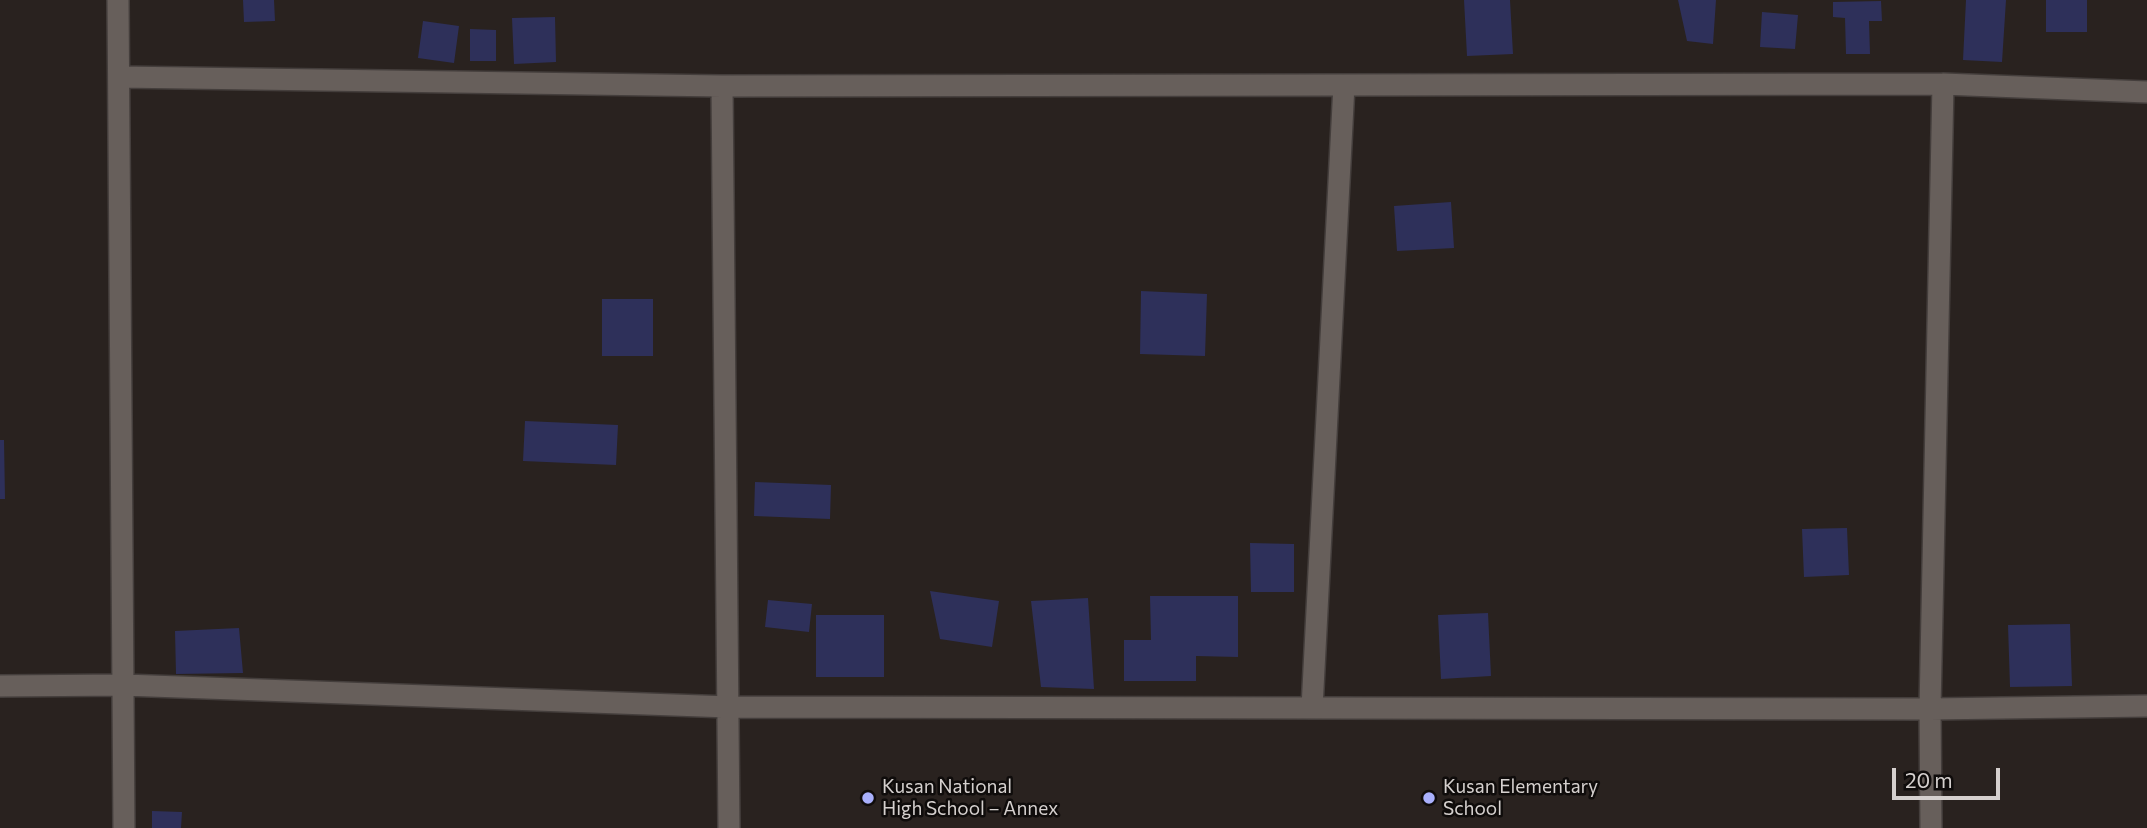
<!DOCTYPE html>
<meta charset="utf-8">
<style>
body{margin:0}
#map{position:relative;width:2147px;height:828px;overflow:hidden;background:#29221f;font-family:Commissioner,sans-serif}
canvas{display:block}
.scale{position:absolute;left:1892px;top:768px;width:108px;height:32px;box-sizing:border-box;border:4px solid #d5d0ce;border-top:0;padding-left:9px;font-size:21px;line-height:24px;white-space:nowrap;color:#d5d0ce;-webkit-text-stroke:5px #0f0c0b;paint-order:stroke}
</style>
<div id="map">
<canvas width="2147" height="828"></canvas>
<div class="scale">20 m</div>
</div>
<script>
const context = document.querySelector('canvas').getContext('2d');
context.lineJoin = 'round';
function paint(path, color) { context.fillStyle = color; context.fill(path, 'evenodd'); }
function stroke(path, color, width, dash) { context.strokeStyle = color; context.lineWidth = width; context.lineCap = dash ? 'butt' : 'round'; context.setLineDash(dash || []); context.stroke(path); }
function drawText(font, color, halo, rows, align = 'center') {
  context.font = font + ' Commissioner,sans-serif'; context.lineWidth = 5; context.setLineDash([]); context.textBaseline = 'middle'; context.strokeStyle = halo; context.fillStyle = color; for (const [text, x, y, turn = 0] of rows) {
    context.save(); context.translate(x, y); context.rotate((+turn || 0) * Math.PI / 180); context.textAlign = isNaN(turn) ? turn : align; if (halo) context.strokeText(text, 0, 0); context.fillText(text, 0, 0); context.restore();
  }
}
paint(new Path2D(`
 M 243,0 L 274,0 L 275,21 L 244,22 Z
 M 1464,0 L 1510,0 L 1513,54 L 1467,56 Z
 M 1678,0 L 1716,0 L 1713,44 L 1687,41 Z
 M 1966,0 L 2006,0 L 2002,62 L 1963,60 Z
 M 2046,0 L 2087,0 L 2087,32 L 2046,32 Z
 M 1881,1 L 1882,21 L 1869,21 L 1870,54 L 1846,54 L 1845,18 L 1833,17 L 1833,2 Z
 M 1762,12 L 1798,15 L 1795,49 L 1760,47 Z
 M 555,17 L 556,62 L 514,64 L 512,18 Z
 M 423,21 L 459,26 L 454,63 L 418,58 Z
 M 470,29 L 496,30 L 496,61 L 470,61 Z
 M 1451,202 L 1454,248 L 1397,251 L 1394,206 Z
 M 1141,291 L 1207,294 L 1205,356 L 1140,354 Z
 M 602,299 L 653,299 L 653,356 L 602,356 Z
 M 525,421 L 618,425 L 616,465 L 523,461 Z
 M 0,440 L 4,440 L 5,499 L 0,499 Z
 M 755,482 L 831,485 L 830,519 L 754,516 Z
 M 1847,528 L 1849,575 L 1804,577 L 1802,529 Z
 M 1250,543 L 1294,544 L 1294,592 L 1251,592 Z
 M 930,591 L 999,601 L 992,647 L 940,639 Z
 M 1150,596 L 1238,596 L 1238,657 L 1196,656 L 1196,681 L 1124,681 L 1124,640 L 1151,640 Z
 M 1088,598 L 1094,689 L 1041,687 L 1031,601 Z
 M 768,600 L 812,604 L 809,632 L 765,627 Z
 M 1488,613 L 1491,676 L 1441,679 L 1438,615 Z
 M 816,615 L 884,615 L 884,677 L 816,677 Z
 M 2070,624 L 2072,686 L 2010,687 L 2008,625 Z
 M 239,628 L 243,673 L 176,674 L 175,631 Z
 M 152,811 L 182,812 L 181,828 L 152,828 Z`), '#2e305a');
const minor = new Path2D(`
 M 118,0 L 124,828
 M 120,77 L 722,86 L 1943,84 L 2147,92
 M 722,86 L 729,828
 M 0,686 L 124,685 L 729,707 L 1930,709 L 2147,706
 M 1312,708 L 1344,85
 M 1931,828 L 1930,709 L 1943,84`);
stroke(minor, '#443e3c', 24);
stroke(minor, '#675f5b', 21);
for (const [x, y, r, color] of [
 [868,798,7,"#a9b0fc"],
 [1429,798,7,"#a9b0fc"]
]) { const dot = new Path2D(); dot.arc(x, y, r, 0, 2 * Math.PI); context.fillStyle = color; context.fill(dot); stroke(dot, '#0f0c0b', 2.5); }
drawText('19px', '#d5d0ce', '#0f0c0b', [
 ["Kusan National",882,787],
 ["High School – Annex",882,809],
 ["Kusan Elementary",1443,787],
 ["School",1443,809]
], 'left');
</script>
